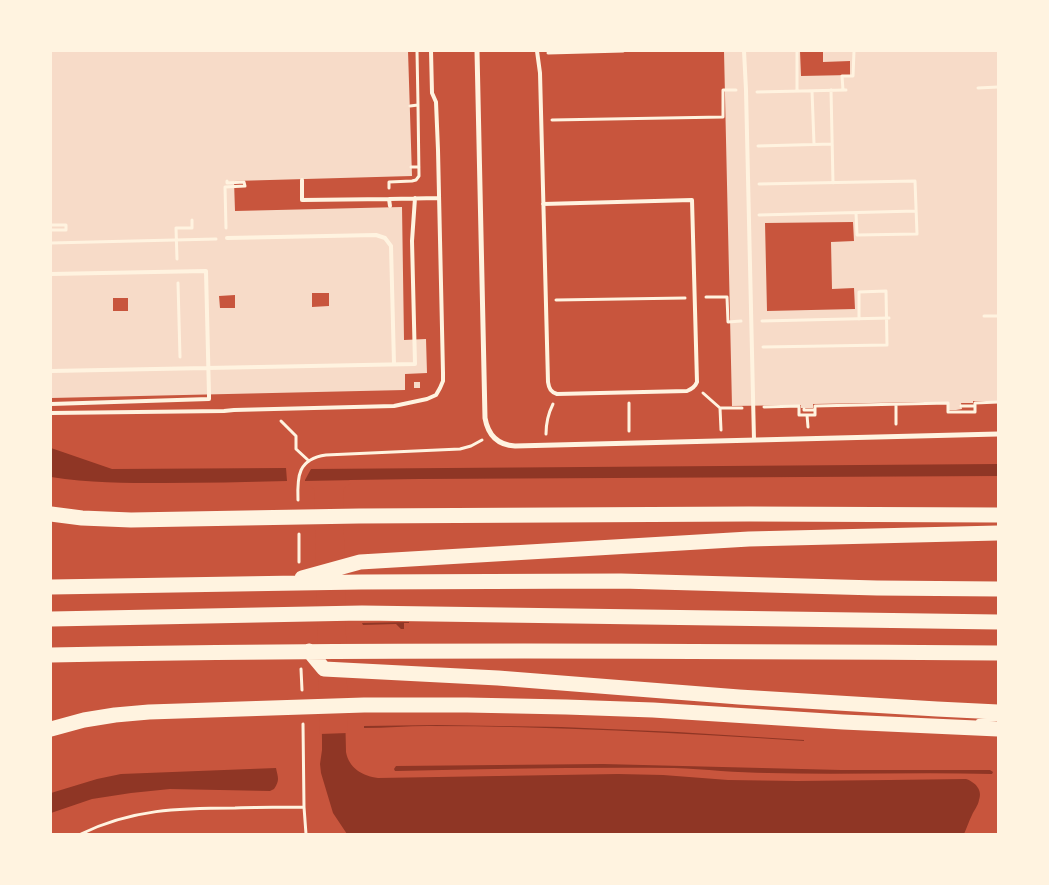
<!DOCTYPE html>
<style>
body{margin:0}
#map{position:relative;width:1049px;height:885px;overflow:hidden;background:#c8553d;font-family:Inter,sans-serif}
canvas{display:block}
.frame{position:absolute;inset:0;border:52px solid #fff3e0;pointer-events:none}
</style>
<div id="map">
<canvas width="1049" height="885"></canvas>
<div class="frame"></div>
</div>
<script>
const context = document.querySelector('canvas').getContext('2d');
context.lineJoin = 'round';
function paint(path, color) { context.fillStyle = color; context.fill(path, 'evenodd'); }
function stroke(path, color, width, dash) { context.strokeStyle = color; context.lineWidth = width; context.lineCap = dash ? 'butt' : 'round'; context.setLineDash(dash || []); context.stroke(path); }
paint(new Path2D(`
 M 51,448 L 112,469 L 286,468 L 287,481 C 245,482 204,483 163,483 C 126,483 88,483 51,477 Z
 M 998,464 L 998,476 L 419,479 L 350,480 L 340,488 L 346,752 C 349,768 362,776 378,778 L 618,774 L 663,775 L 728,780 L 797,781 L 890,780 L 966,779 C 975,782 983,790 979,800 C 978,806 974,810 972,815 C 969,821 967,827 964,834 L 347,834 L 333,813 L 321,773 L 320,764 L 322,750 L 322,739 L 316,488 L 305,482 L 305,480 L 311,469 Z
 M 409,622 L 409,623 L 404,623 L 404,629 L 401,629 L 396,624 L 363,625 L 362,623 Z
 M 437,725 L 561,727 L 677,732 L 804,740 L 804,741 C 679,733 554,726 428,726 C 407,726 386,728 364,728 L 364,726 Z
 M 603,764 L 841,770 L 990,770 L 993,772 L 992,774 C 917,772 843,775 768,773 C 737,773 705,769 674,768 C 581,767 489,769 397,771 L 395,771 L 394,769 L 396,766 Z
 M 276,768 C 278,778 280,780 274,789 L 270,791 L 170,789 L 131,793 L 92,799 L 51,813 L 51,793 L 97,779 L 121,774 Z`), '#8f3625');
paint(new Path2D(`
 M 359,480 L 359,483 L 351,483 L 343,489 L 348,733 L 320,734 L 314,489 L 307,484 L 304,484 L 303,481 Z`), '#c8553d');
paint(new Path2D(`
 M 51,51 L 408,51 L 412,176 L 234,181 L 235,211 L 402,207 L 404,340 L 426,339 L 427,373 L 405,374 L 405,390 L 51,398 L 51,314 L 52,314 L 51,299 ZM 312,293 L 329,293 L 329,306 L 312,307 ZM 235,295 L 235,308 L 220,308 L 219,296 ZM 113,298 L 128,298 L 128,311 L 113,311 Z
 M 724,51 L 800,51 L 801,76 L 850,75 L 850,61 L 823,62 L 823,51 L 998,51 L 998,401 L 973,401 L 973,403 L 961,403 L 962,409 L 956,410 L 949,410 L 949,404 L 927,402 L 813,404 L 813,408 L 801,408 L 801,405 L 732,406 ZM 853,222 L 854,241 L 831,242 L 832,289 L 854,288 L 855,309 L 767,311 L 765,223 Z
 M 414,382 L 420,382 L 420,388 L 414,388 Z`), '#f7dbc8');
stroke(new Path2D(`
 M 417,51 L 418,105
 M 797,51 L 797,91
 M 548,53 L 623,51
 M 978,88 L 998,87
 M 831,90 L 833,183
 M 843,90 L 842,76 L 853,76 L 854,51
 M 812,91 L 814,144
 M 757,92 L 846,90
 M 552,120 L 723,117 L 723,90 L 736,90
 M 758,146 L 832,144
 M 411,167 L 419,167
 M 759,184 L 915,181 L 917,234 L 857,235 L 856,213
 M 389,188 L 389,182 L 412,181 L 416,180 L 419,176 L 418,105 L 410,106
 M 759,215 L 916,211
 M 51,225 L 66,225 L 66,230 L 51,230
 M 226,228 L 225,187 L 245,186 L 244,182 L 227,183 L 227,181
 M 51,243 L 216,239
 M 177,259 L 176,228 L 192,228 L 192,220
 M 178,283 L 180,357
 M 706,297 L 727,297 L 728,322 L 741,321
 M 556,300 L 685,298
 M 984,316 L 998,316
 M 762,321 L 889,318
 M 763,347 L 887,345 L 886,291 L 859,292 L 859,319
 M 703,393 L 720,408
 M 629,403 L 629,431
 M 896,405 L 896,424
 M 961,406 L 975,406
 M 764,407 L 799,406 L 799,415 L 815,415 L 815,406 L 948,403 L 948,412 L 975,412 L 975,403 L 998,402
 M 804,409 L 804,410 L 815,410
 M 807,415 L 808,427
 M 281,421 L 296,436 L 296,449 L 309,461
 M 721,430 L 720,408 L 742,408
 M 546,434 C 546,423 548,414 553,404
 M 298,500 C 297,476 298,459 326,455 L 460,449 L 471,446 L 482,440
 M 299,534 L 299,562
 M 301,669 L 302,690
 M 303,724 L 304,807 L 306,834
 M 81,834 C 132,809 179,808 235,808 C 258,807 281,807 304,807`), '#fff3e0', 3);
stroke(new Path2D(`
 M 537,51 L 540,73 L 548,382 C 549,389 551,392 557,394 L 687,391 C 692,389 695,387 697,382 L 692,200 L 543,204
 M 744,51 L 746,90 L 754,440
 M 302,180 L 302,200 L 389,199 L 390,206
 M 389,199 L 439,198
 M 227,238 L 376,235 L 385,238 L 391,246 L 394,364
 M 51,274 L 206,271 L 209,395 L 209,399 L 51,404
 M 51,371 L 415,364 L 412,241 L 415,198
 M 51,413 L 224,411 L 234,410 L 394,406 L 427,399 L 436,395 L 440,388 L 443,381 L 443,373 L 438,150 L 436,102 L 432,93 L 431,51
 M 978,721 L 998,719`), '#fff3e0', 4);
stroke(new Path2D(`
 M 477,51 L 485,418 C 488,435 497,445 515,446 L 998,434`), '#fff3e0', 5);
stroke(new Path2D(`
 M 51,514 L 82,518 L 131,520 L 359,516 L 749,514 L 998,515
 M 302,578 L 360,562 L 749,539 L 998,533
 M 51,587 L 361,582 L 621,581 L 877,588 L 998,589
 M 51,619 L 362,613 L 998,622
 M 309,651 L 324,669 L 498,678 L 739,697 L 937,709 L 998,712
 M 51,655 C 367,649 682,651 998,653
 M 51,729 L 84,720 L 115,715 L 149,712 L 364,705 L 467,705 L 566,707 L 653,710 L 843,722 L 998,729`), '#fff3e0', 15);
</script>
